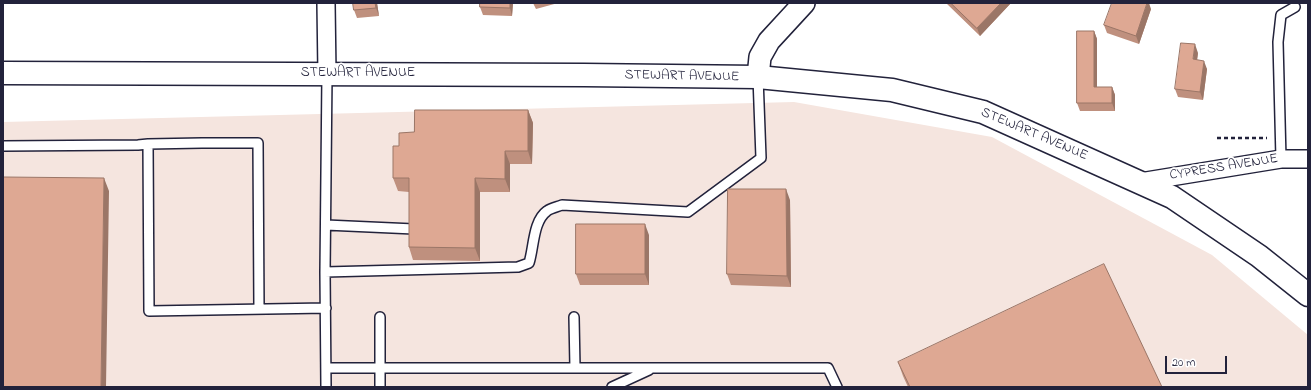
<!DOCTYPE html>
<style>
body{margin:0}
#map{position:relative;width:1311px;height:390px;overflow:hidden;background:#fff;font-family:"Indie Flower",sans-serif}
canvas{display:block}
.frame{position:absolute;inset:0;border:4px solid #22223b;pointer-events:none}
.scale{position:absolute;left:1165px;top:356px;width:62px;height:18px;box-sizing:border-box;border:2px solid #22223b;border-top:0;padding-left:5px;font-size:12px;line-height:14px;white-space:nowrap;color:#22223b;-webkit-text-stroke:3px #fff;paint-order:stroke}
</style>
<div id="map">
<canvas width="1311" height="390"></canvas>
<div class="frame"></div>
<div class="scale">20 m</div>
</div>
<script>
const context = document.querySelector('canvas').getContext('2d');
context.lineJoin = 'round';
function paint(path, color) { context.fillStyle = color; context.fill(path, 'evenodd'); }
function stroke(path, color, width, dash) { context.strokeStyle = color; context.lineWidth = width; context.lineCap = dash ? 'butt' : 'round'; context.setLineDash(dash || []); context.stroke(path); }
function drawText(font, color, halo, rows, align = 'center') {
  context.font = font + ' "Indie Flower",sans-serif'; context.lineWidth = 3.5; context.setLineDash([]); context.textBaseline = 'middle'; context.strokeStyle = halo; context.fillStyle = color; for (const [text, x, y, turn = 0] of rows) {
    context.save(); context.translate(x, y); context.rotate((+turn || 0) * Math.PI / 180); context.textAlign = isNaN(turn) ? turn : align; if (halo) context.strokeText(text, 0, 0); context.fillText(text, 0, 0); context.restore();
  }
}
paint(new Path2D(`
 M 794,102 L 992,137 L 1212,255 L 1308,335 L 1308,387 L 3,387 L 3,122 Z`), '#f5e5df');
const service = new Path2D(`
 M 148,144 L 149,311 L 326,308
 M 3,146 L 138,145 L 148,144 L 202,143 L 258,143 L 259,309
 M 1281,159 L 1278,42 L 1281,15 L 1295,7
 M 326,225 L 414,229
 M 325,272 L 518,267 L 529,263 C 534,247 533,221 547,211 C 551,208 557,207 562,205 L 688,212 L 761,158 L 758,77
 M 380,317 L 380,387
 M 574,317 L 575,368
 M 326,368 L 828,368 L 837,387
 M 326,387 L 325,272 L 327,74
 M 612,387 L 649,370`);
const minor = new Path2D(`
 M 326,3 L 327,74
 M 1140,182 L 1281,159 L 1308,159`);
const tertiary = new Path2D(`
 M 758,77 L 760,57 L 769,41 L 804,3`);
const secondary = new Path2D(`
 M 3,73 L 584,75 L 758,77 L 892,90 L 983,112 L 1172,197 L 1259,256 L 1308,295`);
stroke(service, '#22223b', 12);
stroke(minor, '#22223b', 20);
stroke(tertiary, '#22223b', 24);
stroke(secondary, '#22223b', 25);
stroke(new Path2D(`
 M 1217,138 L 1267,138`), '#22223b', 2.5, [4, 3]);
stroke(service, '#fff', 9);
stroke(minor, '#fff', 17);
stroke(tertiary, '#fff', 21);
stroke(secondary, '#fff', 22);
paint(new Path2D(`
 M 353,3 L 377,3 L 379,16 L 357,18 L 354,10 Z
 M 480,3 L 513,3 L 512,16 L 483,15 L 480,7 Z
 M 533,3 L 558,3 L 536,9 Z
 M 946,3 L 1011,3 L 980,36 Z
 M 1151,9 L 1139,44 L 1107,33 L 1104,25 Z
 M 1094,31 L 1097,39 L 1097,87 L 1112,87 L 1115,95 L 1115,111 L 1080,111 L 1077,103 Z
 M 1198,53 L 1197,60 L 1207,69 L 1203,100 L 1178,97 L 1175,89 Z
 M 528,110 L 533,123 L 532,164 L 510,164 L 510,192 L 480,192 L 480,261 L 413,260 L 409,247 L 409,192 L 398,191 L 393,178 L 399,146 Z
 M 790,200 L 791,287 L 731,285 L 727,274 Z
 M 649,235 L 649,285 L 580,285 L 576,274 Z
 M 898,362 L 1162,387 L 908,387 L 903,376 Z`), '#bf907e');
paint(new Path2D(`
 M 375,3 L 377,3 L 379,16 L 376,8 Z
 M 510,3 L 513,3 L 512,16 L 510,8 Z
 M 1001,3 L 1011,3 L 980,36 L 977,28 Z
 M 1147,3 L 1149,3 L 1151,9 L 1139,44 L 1136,36 Z
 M 1094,31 L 1097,39 L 1097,95 L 1094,87 Z
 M 1195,44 L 1198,53 L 1196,67 L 1193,59 Z
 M 1204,61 L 1207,69 L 1203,100 L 1200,92 Z
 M 1112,87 L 1115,95 L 1115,111 L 1112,103 Z
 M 528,110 L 533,123 L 532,164 L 528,151 Z
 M 505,151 L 510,164 L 510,192 L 505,179 Z
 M 104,178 L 109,191 L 106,387 L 101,387 Z
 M 475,178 L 480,192 L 480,261 L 475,248 Z
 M 786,189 L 790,200 L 791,287 L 787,276 Z
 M 645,224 L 649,235 L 649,285 L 645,274 Z`), '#9b7667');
const building = new Path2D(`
 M 353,3 L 375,3 L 376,8 L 354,10 Z
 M 480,3 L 510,3 L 510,8 L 480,7 Z
 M 951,3 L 1001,3 L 977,28 Z
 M 1112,3 L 1147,3 L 1136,36 L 1104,25 Z
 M 1077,31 L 1094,31 L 1094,87 L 1112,87 L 1112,103 L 1077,103 Z
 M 1181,43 L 1195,44 L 1193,59 L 1204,61 L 1200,92 L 1175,89 Z
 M 415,110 L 528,110 L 528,151 L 505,151 L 505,179 L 475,178 L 475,248 L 409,247 L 409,178 L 393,178 L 393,146 L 399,146 L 399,133 L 414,132 Z
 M 3,177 L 104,178 L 101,387 L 3,387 Z
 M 728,189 L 786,189 L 787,276 L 727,274 Z
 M 576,224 L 645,224 L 645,274 L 576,274 Z
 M 1104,264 L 1162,387 L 910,387 L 898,362 Z`);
paint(building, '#dea893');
stroke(building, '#9b7667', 1);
drawText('14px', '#22223b', '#fff', [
 ["STEWART AVENUE",358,74],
 ["STEWART AVENUE",682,77,1],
 ["STEWART AVENUE",1034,135,23],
 ["CYPRESS AVENUE",1224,168,-9]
]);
</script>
